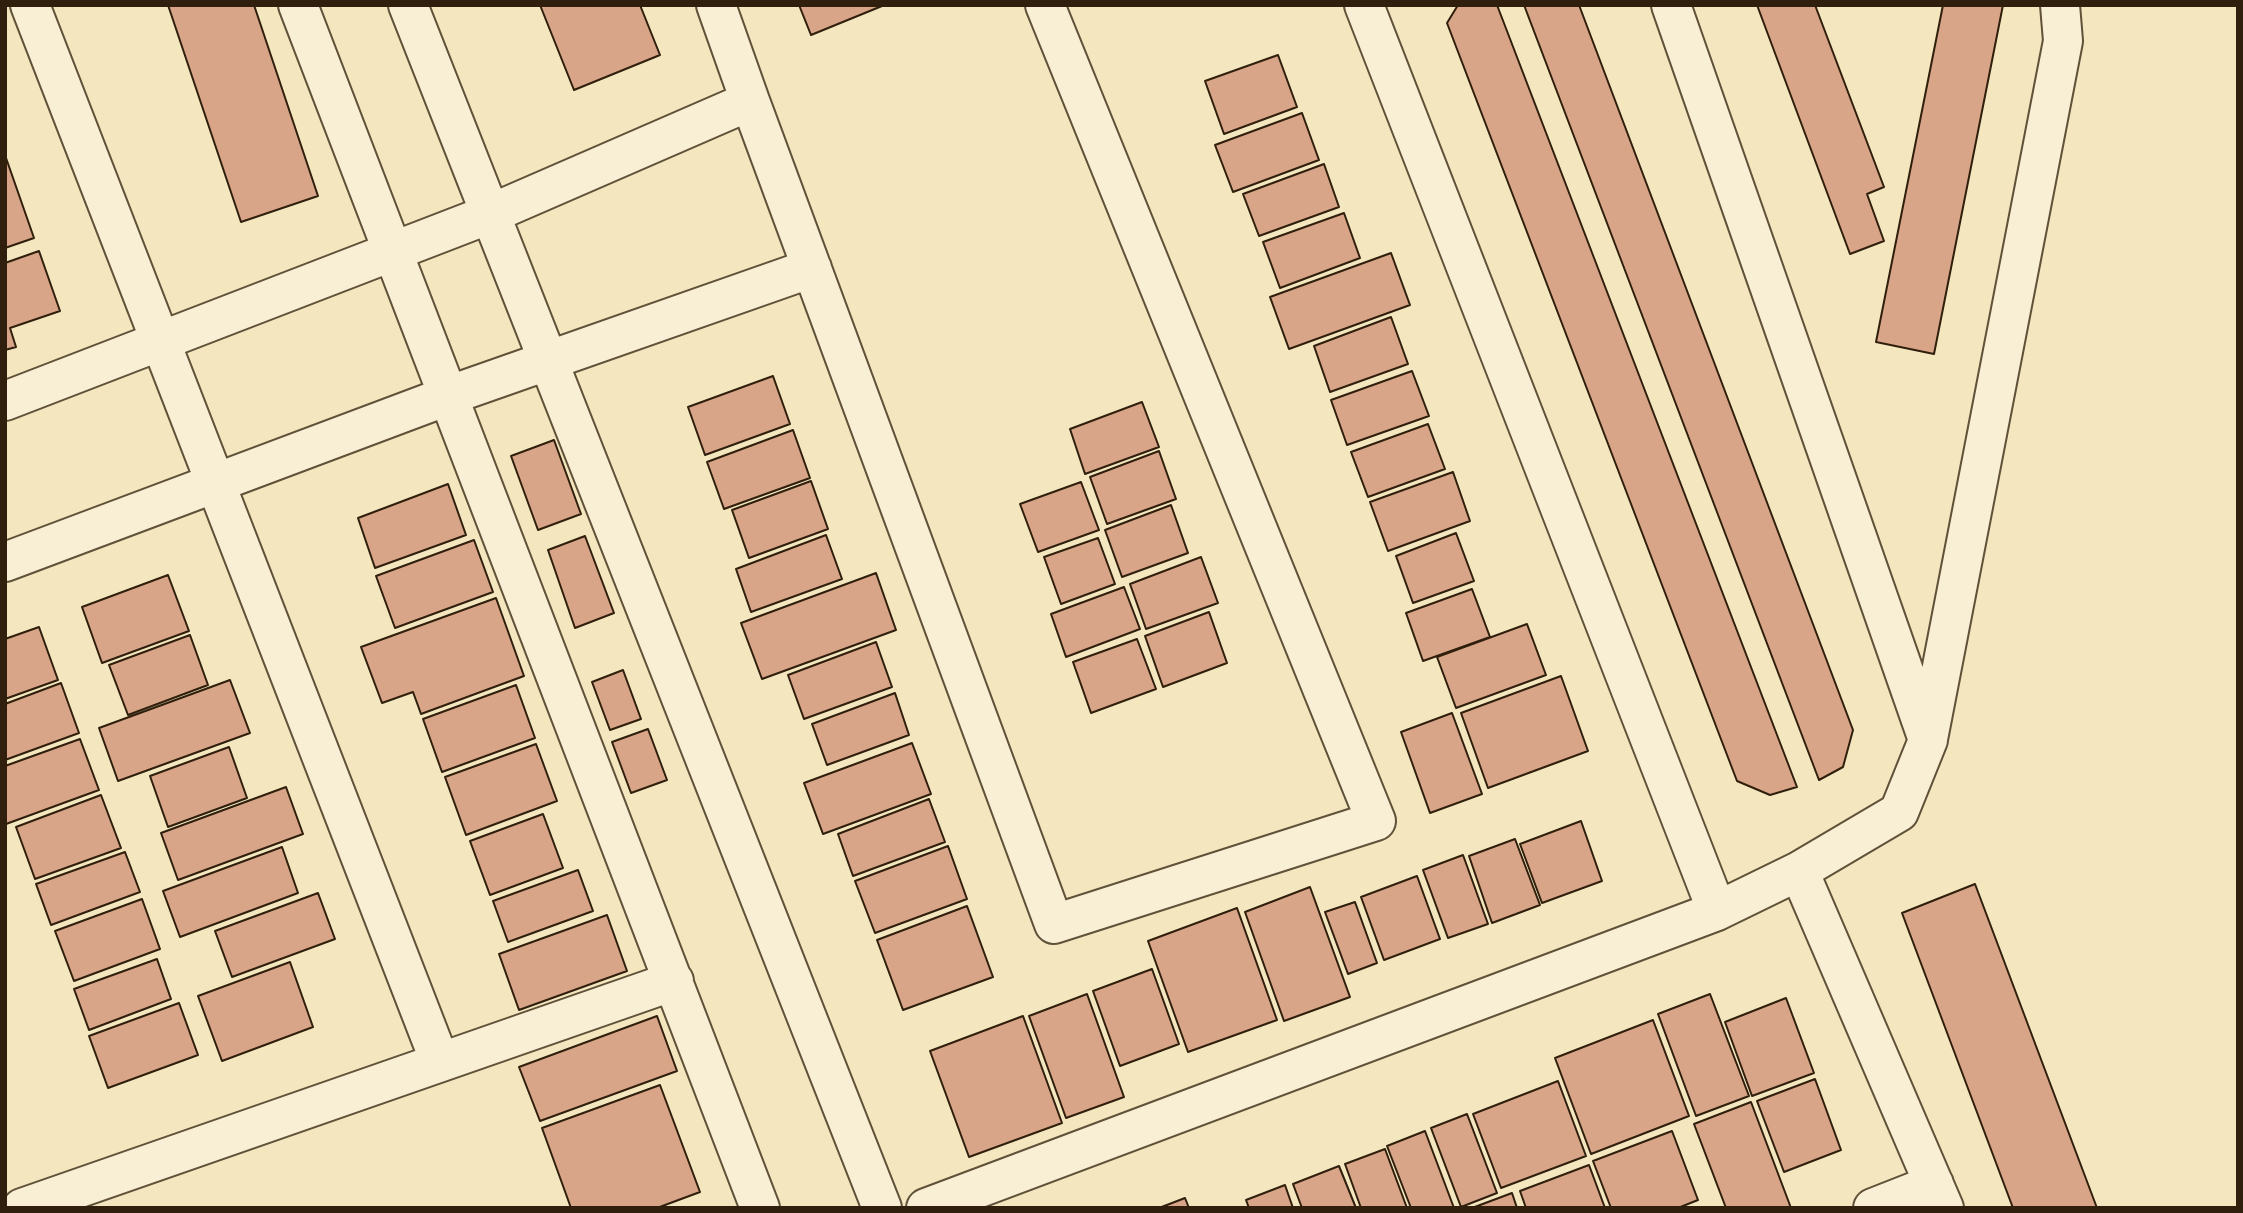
<!DOCTYPE html>
<style>
body{margin:0}
#map{position:relative;width:2243px;height:1213px;overflow:hidden;background:#f4e7bf;font-family:"Libre Caslon Text",serif}
canvas{display:block}
.frame{position:absolute;inset:0;border:7px solid #2f1f0c;pointer-events:none}
</style>
<div id="map">
<canvas width="2243" height="1213"></canvas>
<div class="frame"></div>
</div>
<script>
const context = document.querySelector('canvas').getContext('2d');
context.lineJoin = 'round';
function paint(path, color) { context.fillStyle = color; context.fill(path, 'evenodd'); }
function stroke(path, color, width, dash) { context.strokeStyle = color; context.lineWidth = width; context.lineCap = dash ? 'butt' : 'round'; context.setLineDash(dash || []); context.stroke(path); }
const building = new Path2D(`
 M 168,5 L 254,5 L 318,196 L 241,222 Z
 M 540,5 L 640,5 L 660,55 L 574,90 Z
 M 799,5 L 882,5 L 882,6 L 811,35 Z
 M 1458,5 L 1497,5 L 1797,787 L 1770,795 L 1737,781 L 1447,23 Z
 M 1524,5 L 1579,5 L 1853,730 L 1843,767 L 1819,780 Z
 M 1757,5 L 1815,5 L 1884,187 L 1867,194 L 1884,241 L 1850,254 Z
 M 1943,5 L 2003,5 L 1934,354 L 1876,342 Z
 M 1278,55 L 1297,107 L 1224,134 L 1205,81 Z
 M 1302,113 L 1319,160 L 1233,192 L 1215,145 Z
 M 5,155 L 34,238 L 5,248 Z
 M 1324,164 L 1339,207 L 1259,236 L 1243,194 Z
 M 1344,213 L 1360,258 L 1280,288 L 1263,242 Z
 M 39,251 L 60,311 L 10,328 L 16,347 L 5,350 L 5,263 Z
 M 1391,253 L 1410,305 L 1289,349 L 1270,297 Z
 M 1391,317 L 1408,364 L 1330,392 L 1314,346 Z
 M 1412,371 L 1429,416 L 1347,445 L 1331,400 Z
 M 773,376 L 790,424 L 705,455 L 688,407 Z
 M 1142,402 L 1159,447 L 1085,474 L 1070,429 Z
 M 1428,424 L 1445,469 L 1368,497 L 1351,452 Z
 M 793,430 L 810,478 L 724,509 L 707,462 Z
 M 554,440 L 581,514 L 538,530 L 511,456 Z
 M 1159,451 L 1176,499 L 1107,524 L 1090,477 Z
 M 1453,472 L 1470,521 L 1388,551 L 1370,502 Z
 M 811,481 L 828,529 L 749,558 L 732,510 Z
 M 1081,482 L 1099,530 L 1038,552 L 1020,504 Z
 M 448,484 L 466,535 L 375,568 L 358,518 Z
 M 1171,505 L 1188,553 L 1122,577 L 1105,530 Z
 M 1456,533 L 1474,581 L 1413,603 L 1396,556 Z
 M 826,535 L 842,579 L 751,612 L 736,569 Z
 M 585,536 L 614,613 L 575,628 L 548,550 Z
 M 1098,538 L 1115,584 L 1061,604 L 1044,557 Z
 M 474,540 L 493,592 L 395,628 L 376,576 Z
 M 1201,557 L 1218,603 L 1146,629 L 1130,584 Z
 M 876,573 L 896,630 L 762,679 L 741,623 Z
 M 168,575 L 189,631 L 102,663 L 82,607 Z
 M 1124,587 L 1140,629 L 1066,657 L 1051,614 Z
 M 1472,589 L 1490,637 L 1423,661 L 1406,613 Z
 M 496,598 L 524,676 L 421,714 L 413,692 L 382,703 L 361,647 Z
 M 1209,612 L 1227,663 L 1163,687 L 1145,636 Z
 M 1527,624 L 1546,675 L 1456,708 L 1437,657 Z
 M 39,627 L 58,680 L 5,699 L 5,639 Z
 M 190,635 L 208,685 L 128,715 L 109,665 Z
 M 1137,639 L 1156,689 L 1091,713 L 1073,662 Z
 M 876,642 L 892,687 L 804,719 L 788,675 Z
 M 623,670 L 641,719 L 610,730 L 592,682 Z
 M 1561,676 L 1588,751 L 1488,788 L 1461,713 Z
 M 230,680 L 250,733 L 118,781 L 99,728 Z
 M 61,683 L 79,733 L 5,760 L 5,704 Z
 M 516,685 L 535,738 L 442,772 L 423,719 Z
 M 895,693 L 909,735 L 827,765 L 812,724 Z
 M 1452,713 L 1482,794 L 1430,813 L 1401,732 Z
 M 648,729 L 667,780 L 631,793 L 612,742 Z
 M 80,739 L 99,790 L 6,824 L 5,766 Z
 M 912,743 L 931,794 L 823,834 L 804,783 Z
 M 536,744 L 557,801 L 466,835 L 445,777 Z
 M 229,747 L 247,798 L 168,827 L 150,776 Z
 M 286,787 L 303,834 L 178,880 L 161,833 Z
 M 101,795 L 121,848 L 35,879 L 16,827 Z
 M 929,799 L 945,842 L 853,876 L 838,834 Z
 M 543,814 L 563,868 L 490,895 L 470,841 Z
 M 1581,821 L 1602,881 L 1542,903 L 1520,844 Z
 M 1515,839 L 1540,905 L 1492,923 L 1469,856 Z
 M 948,846 L 967,899 L 875,933 L 855,881 Z
 M 282,847 L 298,893 L 180,937 L 163,891 Z
 M 125,852 L 140,892 L 51,925 L 36,884 Z
 M 1463,855 L 1488,924 L 1448,938 L 1423,870 Z
 M 578,870 L 593,911 L 508,942 L 493,901 Z
 M 1417,876 L 1440,939 L 1384,960 L 1361,897 Z
 M 1975,884 L 2097,1208 L 2013,1208 L 1902,913 Z
 M 1310,887 L 1350,997 L 1284,1021 L 1245,912 Z
 M 318,893 L 335,939 L 232,977 L 215,931 Z
 M 142,899 L 160,949 L 74,981 L 55,931 Z
 M 1355,902 L 1377,963 L 1348,974 L 1325,912 Z
 M 967,906 L 993,977 L 903,1010 L 877,940 Z
 M 1237,908 L 1277,1020 L 1188,1052 L 1148,941 Z
 M 607,915 L 627,971 L 519,1010 L 499,954 Z
 M 157,959 L 171,999 L 89,1030 L 74,989 Z
 M 290,962 L 313,1027 L 222,1061 L 198,996 Z
 M 1152,969 L 1179,1044 L 1120,1066 L 1093,991 Z
 M 1087,994 L 1124,1097 L 1066,1118 L 1029,1016 Z
 M 1710,994 L 1749,1096 L 1696,1116 L 1658,1014 Z
 M 1786,998 L 1814,1073 L 1752,1096 L 1725,1022 Z
 M 179,1003 L 198,1055 L 108,1088 L 89,1036 Z
 M 657,1016 L 677,1071 L 540,1121 L 519,1067 Z
 M 1023,1016 L 1062,1123 L 969,1157 L 930,1051 Z
 M 1653,1020 L 1689,1116 L 1591,1154 L 1555,1058 Z
 M 1815,1079 L 1841,1150 L 1784,1172 L 1757,1101 Z
 M 1558,1081 L 1586,1156 L 1501,1188 L 1473,1114 Z
 M 660,1085 L 700,1192 L 657,1208 L 571,1208 L 542,1128 Z
 M 1751,1102 L 1791,1208 L 1726,1208 L 1694,1124 Z
 M 1467,1114 L 1497,1193 L 1461,1207 L 1431,1128 Z
 M 1425,1131 L 1454,1208 L 1411,1208 L 1387,1146 Z
 M 1672,1131 L 1698,1200 L 1678,1208 L 1611,1208 L 1593,1161 Z
 M 1385,1149 L 1407,1208 L 1361,1208 L 1345,1164 Z
 M 1589,1165 L 1605,1208 L 1526,1208 L 1520,1191 Z
 M 1339,1166 L 1356,1208 L 1302,1208 L 1293,1184 Z
 M 1285,1185 L 1293,1208 L 1249,1208 L 1246,1200 Z
 M 1512,1193 L 1517,1208 L 1472,1208 Z
 M 1185,1198 L 1189,1208 L 1159,1208 Z`);
paint(building, '#d9a588');
stroke(building, '#2f1f0c', 2);
const street = new Path2D(`
 M 30,5 L 440,1062
 M 298,5 L 760,1208
 M 408,5 L 882,1208
 M 1364,5 L 1717,911 L 1799,871 L 1899,812 L 1928,740 L 1671,5
 M 750,101 L 1054,924 L 1376,821 L 1045,5
 M 5,401 L 490,214 L 750,101 L 716,5
 M 5,562 L 450,395 L 812,268
 M 1928,739 L 2063,41 L 2060,5
 M 1799,871 L 1944,1208
 M 22,1208 L 674,981
 M 926,1208 L 1717,911
 M 1873,1208 L 1934,1184`);
stroke(street, '#605139', 42);
stroke(street, '#f8efd5', 38);
</script>
